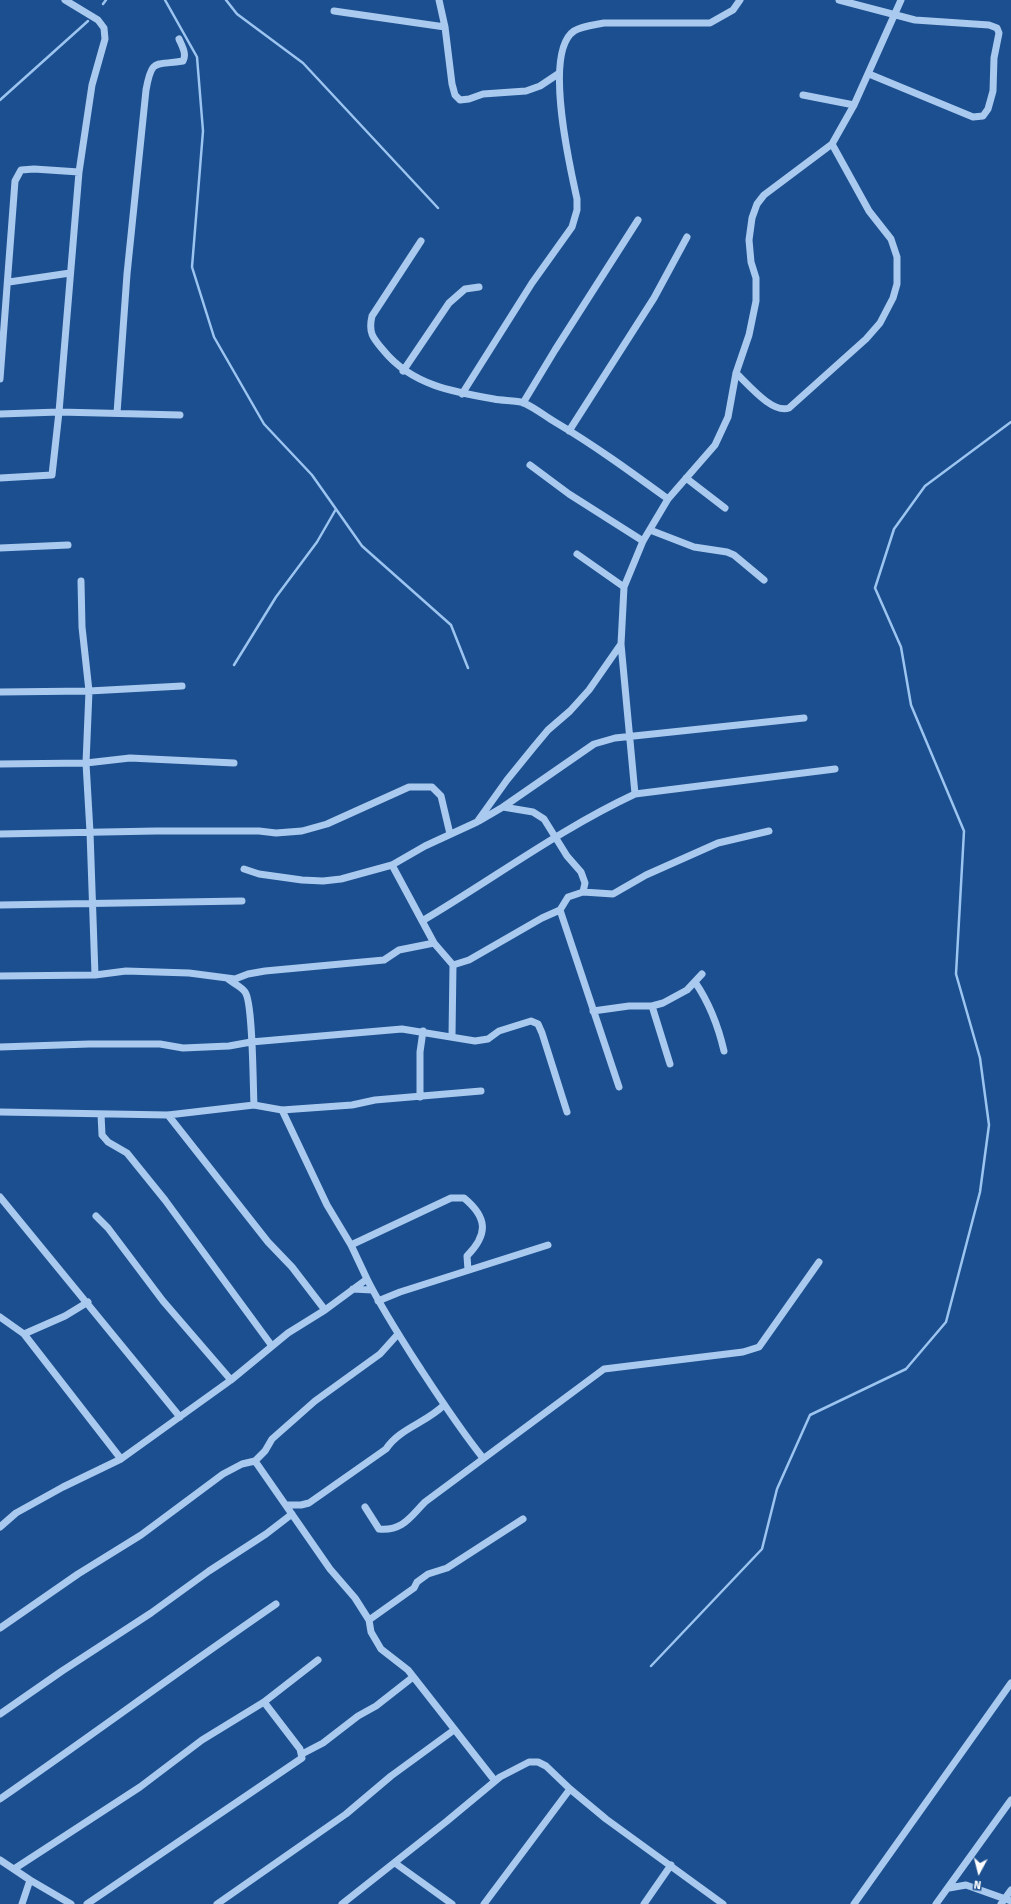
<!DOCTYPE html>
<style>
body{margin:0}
#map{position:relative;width:1011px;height:1904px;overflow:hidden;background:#1b4f8f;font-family:"Fira Sans",sans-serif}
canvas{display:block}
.north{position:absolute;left:959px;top:1852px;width:40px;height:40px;-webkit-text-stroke:3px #1b4f8f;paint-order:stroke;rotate:187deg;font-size:11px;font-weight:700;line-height:16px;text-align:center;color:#fff}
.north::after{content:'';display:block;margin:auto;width:14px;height:18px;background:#fff;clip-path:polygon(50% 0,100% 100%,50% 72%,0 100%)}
</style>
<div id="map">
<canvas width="1011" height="1904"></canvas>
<div class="north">N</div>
</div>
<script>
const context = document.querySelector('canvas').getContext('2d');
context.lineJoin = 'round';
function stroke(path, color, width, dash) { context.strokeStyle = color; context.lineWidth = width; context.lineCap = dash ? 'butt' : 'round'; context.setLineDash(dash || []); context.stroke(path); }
stroke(new Path2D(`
 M 165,0 L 197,57 L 203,131 L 192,267 L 214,337 L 264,424 L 312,475 L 362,546 L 451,625 L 468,668
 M 226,0 L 237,14 L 303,63 L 438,208
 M 103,4 L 106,0
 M 0,100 L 88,21
 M 234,665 L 276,597 L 317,542 L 336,509
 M 651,1666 L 762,1549 L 777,1489 L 810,1415 L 906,1369 L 946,1322 L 980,1192 L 989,1125 L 980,1058 L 956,974 L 964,831 L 911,705 L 901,647 L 875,588 L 894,529 L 925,486 L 1011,422`), '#9cc4f0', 2.5);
stroke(new Path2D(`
 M 439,0 L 445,27 L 452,84 L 455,95 L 460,100 L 469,99 L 483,94 L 526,91 L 540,86 L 558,74
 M 839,0 L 915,20 L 989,25 L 997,28 L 999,33 L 994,58 L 993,91 L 988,109 L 983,116 L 973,117 L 869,74
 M 334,11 L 445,27
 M 803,95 L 854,105
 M 421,241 L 372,316 C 368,333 373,338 384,351 C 412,385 453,392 494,399 C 503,401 516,400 524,403 C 535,408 545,416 555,422 C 594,445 631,472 668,499
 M 9,282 L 70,273
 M 403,371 L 449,303 L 465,289 L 479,287
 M 736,373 C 748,384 772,414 789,408 L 866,339 L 880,323 L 893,298 L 897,284 L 897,257 L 891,239 L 869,211 L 832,144
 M 0,379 L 15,181 L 21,170 L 34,169 L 79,172
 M 462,394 L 532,283 L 572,227 L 577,210 L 577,199 C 570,167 543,52 574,31 C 582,26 594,25 604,23 L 710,23 L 733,10 L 740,0
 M 523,403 L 555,350 L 638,220
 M 117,413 L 127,274 L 146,90 C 152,57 155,66 183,61 C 187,54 182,46 179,39
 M 0,414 L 59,412 L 180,415
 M 569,431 L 654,298 L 687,237
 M 530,465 L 569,494 L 643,541
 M 0,478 L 52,475 L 59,412 L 79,172 L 92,85 L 105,39 L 104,28 L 98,20 L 65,0
 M 686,478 L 725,508
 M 650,530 L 694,547 L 727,552 L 734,555 L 764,580
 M 0,548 L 68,545
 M 577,554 L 624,587
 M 81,581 L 82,627 L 89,691 L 86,763 L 90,832 L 95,975
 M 621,644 L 635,794
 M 0,692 L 89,691 L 182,686
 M 0,764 L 86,763 L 130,758 L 234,763
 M 503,807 L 533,812 L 544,819 L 567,856 L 581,872 L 585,883 L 583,892
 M 479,821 L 503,807 L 594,744 L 615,738 L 804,718
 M 0,834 L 156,831 L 259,831 L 276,833 L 302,831 L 327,824 L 409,787 L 432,787 L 441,796 L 450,834
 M 244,869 L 259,874 L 302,880 L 323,881 L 341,879 L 392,865 L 425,846 L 477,822 L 507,780 L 533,748 L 548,730 L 570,711 L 589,690 L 621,644 L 624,587 L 643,541 L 668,499 L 715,445 L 728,417 L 736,373 L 749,335 L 756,301 L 756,278 L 751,262 L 749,240 L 752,218 L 757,204 L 764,195 L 832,144 L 854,105 L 901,0
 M 0,905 L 242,901
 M 560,910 L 619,1087
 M 422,921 C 493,879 560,829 635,794 L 835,769
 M 434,943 L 453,965 L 469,960 L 542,918 L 560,910 L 568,897 L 583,892 L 613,894 L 646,875 L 718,843 L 769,831
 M 0,976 L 95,975 L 126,971 L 189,973 L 235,979 L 248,974 L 265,971 L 384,960 L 399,950 L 434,943 L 392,865
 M 228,979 C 233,983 242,987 245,992 C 253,1002 253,1087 254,1105
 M 695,982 C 710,1004 718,1025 724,1051
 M 652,1006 L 670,1064
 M 593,1011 L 629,1006 L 652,1006 L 663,1003 L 687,990 L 702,974
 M 452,1036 L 453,965
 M 0,1047 L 89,1044 L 160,1044 L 183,1048 L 229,1046 L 251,1042 L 402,1029 L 475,1041 L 488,1039 L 499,1031 L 531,1021 L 538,1024 L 542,1033 L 567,1112
 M 420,1097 L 420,1052 L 423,1031
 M 282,1110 L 327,1205 L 351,1245 L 367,1279
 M 0,1112 L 168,1115 L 254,1105 L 282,1110 L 352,1105 L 375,1100 L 481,1091
 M 101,1114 L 102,1135 L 108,1142 L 127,1153 L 165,1200 L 272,1346
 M 168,1115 L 268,1242 L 292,1267 L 325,1310
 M 0,1197 L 180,1417
 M 96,1216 L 108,1228 L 163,1301 L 231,1380
 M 351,1245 L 451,1198 L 464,1198 C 487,1217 489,1234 467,1256 L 468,1270
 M 353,1289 L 372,1290
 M 378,1301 L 400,1292 L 548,1245
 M 0,1317 L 24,1334 L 121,1459
 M 24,1334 L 65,1316 L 88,1302
 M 255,1461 L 330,1569 L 355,1598 L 369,1620 L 371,1632 L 381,1649 L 408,1670 L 495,1781
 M 286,1505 L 301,1505 L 309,1503 L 386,1449 C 400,1428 426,1423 444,1405
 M 365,1507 L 379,1529 C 403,1531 410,1517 425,1502 L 604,1369 L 743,1352 L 759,1347 L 819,1262
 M 0,1527 L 16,1513 L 63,1487 L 121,1459 L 231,1380 L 288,1333 L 325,1310 L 367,1279 C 382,1309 400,1337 418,1365 C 439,1397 459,1428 483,1458
 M 369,1620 L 414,1588 L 417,1582 L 428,1574 L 447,1568 L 523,1519
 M 0,1628 L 78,1574 L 141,1535 L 223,1474 L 242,1464 L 255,1461 L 265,1451 L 272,1439 L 315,1401 L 380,1354 L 398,1334
 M 0,1714 L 62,1671 L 151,1613 L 209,1571 L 266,1534 L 292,1514
 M 302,1754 L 323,1743 L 358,1716 L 376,1706 L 413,1677
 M 0,1799 C 92,1735 183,1668 276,1604
 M 0,1860 L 30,1880 L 71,1904
 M 395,1863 L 452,1904
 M 14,1869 L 140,1787 L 202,1740 L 264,1702 L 318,1660
 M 949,1888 L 966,1885 L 1011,1901
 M 22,1904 L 30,1880
 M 87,1904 L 302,1758 L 300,1749 L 264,1702
 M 217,1904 L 346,1814 L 391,1776 L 454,1730
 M 342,1904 L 447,1821 L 500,1777 L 529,1762 L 538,1762 L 546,1766 L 570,1789 L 606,1819 L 723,1904
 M 484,1904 L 570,1789
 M 644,1904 L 671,1865
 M 854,1904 L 1011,1683
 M 936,1904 L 1011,1800
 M 1001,1904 L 1011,1890`), '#a9c9ee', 7);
</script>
